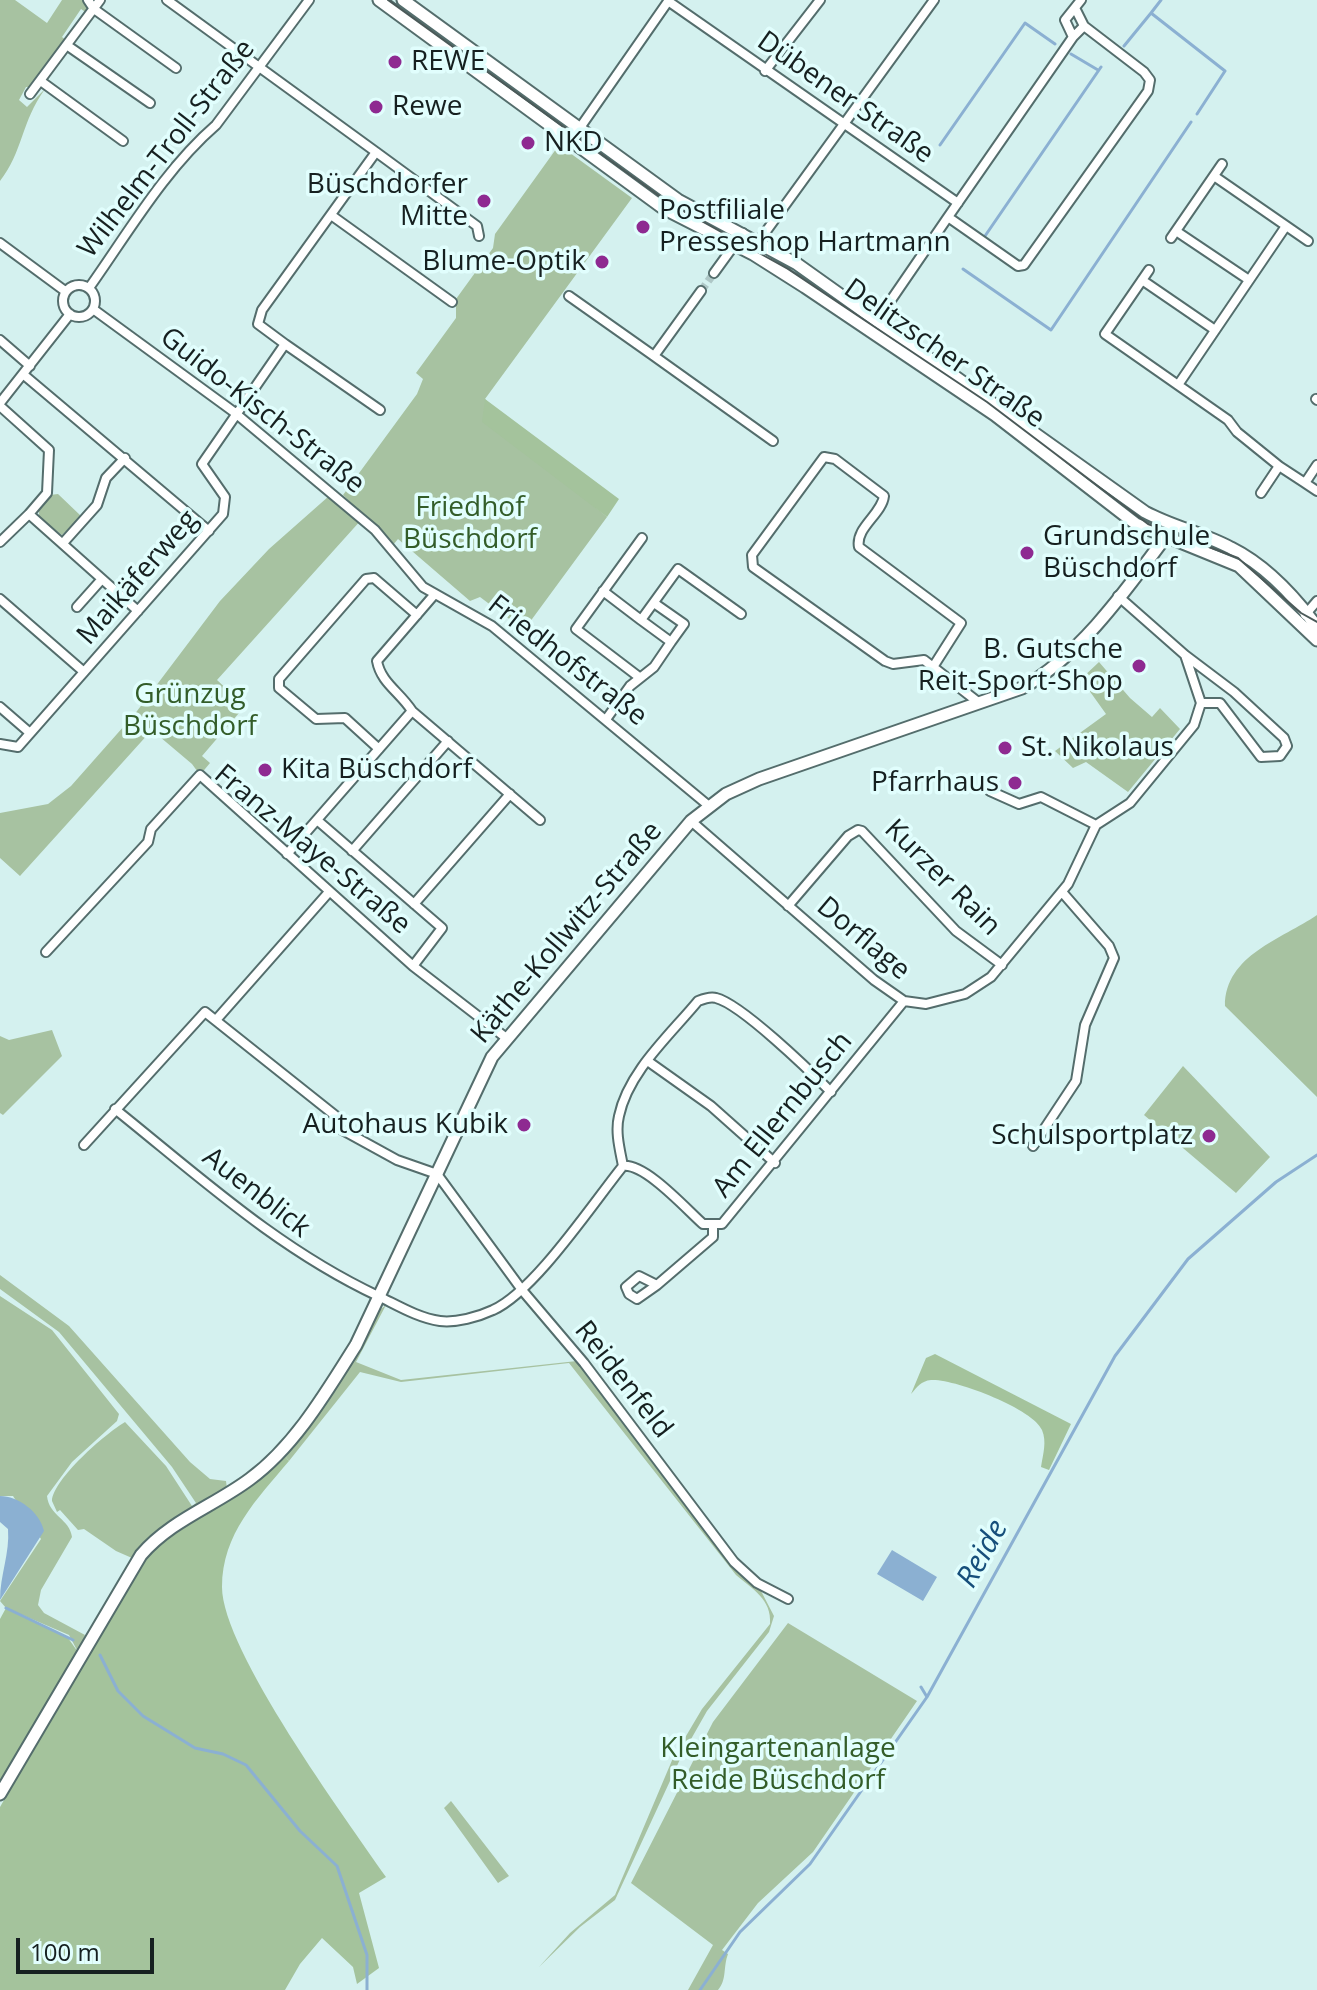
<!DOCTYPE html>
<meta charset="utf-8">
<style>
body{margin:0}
#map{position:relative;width:1317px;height:1990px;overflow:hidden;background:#d4f1ef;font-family:"Open Sans",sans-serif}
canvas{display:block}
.scale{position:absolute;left:16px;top:1938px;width:138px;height:36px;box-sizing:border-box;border:4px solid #162020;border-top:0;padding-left:10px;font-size:24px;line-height:28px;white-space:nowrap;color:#162020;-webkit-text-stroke:6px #e1fefd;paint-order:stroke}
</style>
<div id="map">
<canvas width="1317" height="1990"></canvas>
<div class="scale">100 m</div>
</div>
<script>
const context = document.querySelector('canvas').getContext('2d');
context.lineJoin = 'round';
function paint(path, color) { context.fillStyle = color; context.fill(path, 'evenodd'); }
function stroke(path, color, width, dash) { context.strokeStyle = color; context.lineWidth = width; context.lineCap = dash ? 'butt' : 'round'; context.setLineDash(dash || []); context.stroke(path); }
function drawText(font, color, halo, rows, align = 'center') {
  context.font = font + ' "Open Sans",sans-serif'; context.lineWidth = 7; context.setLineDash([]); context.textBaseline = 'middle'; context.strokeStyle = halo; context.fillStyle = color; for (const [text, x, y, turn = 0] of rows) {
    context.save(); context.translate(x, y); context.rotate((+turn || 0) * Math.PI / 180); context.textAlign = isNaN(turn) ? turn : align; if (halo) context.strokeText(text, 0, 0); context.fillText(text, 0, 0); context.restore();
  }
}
paint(new Path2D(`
 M 0,0 L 15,0 L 47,23 L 62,0 L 82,0 L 90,9 L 87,13 L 81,9 L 62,37 L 67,41 L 43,70 L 35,87 L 26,87 L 19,100 L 27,107 L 45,89 C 21,122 23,152 0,181 Z
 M 559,145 L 632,198 L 485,399 L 562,479 L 607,517 L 524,630 L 480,597 L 470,601 L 398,539 L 393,545 L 343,495 L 417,394 L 423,379 L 416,373 L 456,318 L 456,299 L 493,248 L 495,234 Z
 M 58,494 L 81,516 L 62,535 L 39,518 L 39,509 L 50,495 Z
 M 329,496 L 362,519 L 217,680 L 245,706 L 202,756 L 210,763 L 200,775 L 192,764 L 134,715 L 220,601 L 269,549 Z
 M 1099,662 L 1130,698 L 1152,717 L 1160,708 L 1180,729 L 1128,792 L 1086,762 L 1073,768 L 1055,751 L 1106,714 L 1081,679 Z
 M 132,717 L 150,732 L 20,876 L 0,858 L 0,813 L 48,804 L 71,786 Z
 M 1317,915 L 1317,1097 L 1225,1006 C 1225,955 1282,939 1317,915 Z
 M 52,1030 L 62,1056 L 3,1115 L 0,1113 L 0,1036 L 9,1040 Z
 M 1183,1066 L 1270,1157 L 1236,1193 L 1144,1115 Z
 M 0,1275 L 69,1326 L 190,1462 L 210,1479 L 226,1481 L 227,1489 L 164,1525 L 132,1558 L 116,1551 L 84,1529 L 78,1530 L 60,1510 L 57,1512 L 52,1501 C 53,1479 106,1433 125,1422 L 166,1466 L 192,1506 L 196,1503 L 172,1467 L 59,1332 L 0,1289 Z
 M 0,1296 L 52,1330 L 119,1414 L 117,1421 L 72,1462 L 47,1496 C 49,1516 70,1519 72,1537 L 41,1590 L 38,1605 L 44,1613 L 85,1635 L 78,1652 L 69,1635 L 6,1608 L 0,1601 L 41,1539 L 13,1496 L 0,1496 Z
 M 386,1305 L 356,1362 L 401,1380 L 577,1361 L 734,1568 L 761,1591 L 774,1616 L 769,1632 L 707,1711 L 682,1755 L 615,1900 L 580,1927 L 539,1967 L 570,1933 L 615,1895 L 673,1758 L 702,1709 L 770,1624 C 772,1599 752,1589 736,1575 L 569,1363 L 401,1382 L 360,1372 L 289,1461 L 283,1454 L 377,1312 Z
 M 788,1623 L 917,1701 L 813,1852 L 758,1903 L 722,1950 L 728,1954 C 723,1967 727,1980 718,1990 L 688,1990 L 713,1945 L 631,1883 L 713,1722 Z
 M 451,1801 L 509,1876 L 498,1883 L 444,1808 Z`), '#a7c2a1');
paint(new Path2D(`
 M 485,399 L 619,499 L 607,517 L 482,422 Z
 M 935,1354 L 1071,1424 L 1049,1470 L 1041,1467 C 1043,1454 1047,1442 1042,1430 C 1034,1409 953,1378 931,1380 C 921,1381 917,1387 911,1394 L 926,1358 Z
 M 283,1454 L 289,1461 C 257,1499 222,1534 222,1587 C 222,1650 346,1819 386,1877 L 359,1893 L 379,1968 L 357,1984 L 353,1967 L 322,1938 L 300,1964 L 285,1990 L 0,1990 L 0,1807 L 137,1569 L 160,1542 Z
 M 6,1608 L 68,1638 L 78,1652 L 0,1785 L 0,1619 Z`), '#a4c39c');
paint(new Path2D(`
 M 0,1496 C 18,1496 40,1512 44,1531 L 0,1600 C 0,1575 10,1553 8,1529 L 0,1522 Z
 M 892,1550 L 937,1577 L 923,1601 L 877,1574 Z`), '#8bb0d2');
stroke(new Path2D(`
 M 1161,0 L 1151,13 L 1225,71 L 1197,114
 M 1124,46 L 1151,13
 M 1071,54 L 1098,70
 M 940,145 L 1025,23 L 1055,44
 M 985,236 L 1101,67
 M 963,269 L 1051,330 L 1191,122
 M 6,1608 L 73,1640
 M 100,1655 L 118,1691 L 143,1716 L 195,1748 L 223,1754 L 246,1765 L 300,1831 L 337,1866 L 367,1955 L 367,1990
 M 921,1687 L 927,1697
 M 700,1990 L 740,1932 L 810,1864 L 927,1697 L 1115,1356 L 1188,1259 L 1276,1182 L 1317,1155`), '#8bb0d2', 3);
stroke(new Path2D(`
 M 701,291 L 714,273`), '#aec7c6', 8, [8, 4]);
const street = new Path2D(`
 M 88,0 L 94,9 L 176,68
 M 167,0 L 376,152 L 262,310 L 258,324 L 285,344
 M 668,1 L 958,203
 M 1075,8 L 1084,26 L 1073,37 L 1065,20 L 1081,0
 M 68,46 L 150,103
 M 765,71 L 820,0
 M 42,82 L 123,141
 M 30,94 L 100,0
 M 570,142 L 669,0
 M 376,152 L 477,226 L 479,236
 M 1214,176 L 1308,241
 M 331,215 L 452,302
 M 948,217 L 1073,37
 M 1176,231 L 1249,280
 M 1171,238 L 1222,164
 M 759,241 L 934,0
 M 0,243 L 65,291
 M 1149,270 L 1105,334 L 1228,420 L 1237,432 L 1279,466
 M 714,273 L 743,233
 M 1142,280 L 1215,330
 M63 301a16 16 0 1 1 32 0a16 16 0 1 1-32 0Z
 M 89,288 C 128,233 165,169 216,125 L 309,0
 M 569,296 L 654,356 L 701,291
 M 93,309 L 234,412 L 375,530 L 423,587 L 492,626 L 709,806
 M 876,322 L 948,217 L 1018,266 L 1024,265 L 1148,91 L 1150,80 L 1144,72 L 1084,26
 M 0,340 L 30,366
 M 654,356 L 773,441
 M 24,375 L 209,531
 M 1178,385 L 1286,226
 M 1316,399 L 1317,400
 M 0,403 L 70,314
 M 0,406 L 49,450 L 47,493 L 29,514 L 138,611
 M 1317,465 L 1305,483 L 1317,491
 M 1261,493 L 1279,466 L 1305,483
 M 0,542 L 29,514
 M 63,543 L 97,505 L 106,478 L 125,458
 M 603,591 L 641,620
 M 1118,596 L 1185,655 L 1201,703 L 1220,703 L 1261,757 L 1280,756 L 1287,746 L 1284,738 L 1234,692 L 1185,655
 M 0,599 L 84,672
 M 654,603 L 684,624 L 671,642
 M 77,607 L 102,579
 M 1305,615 L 1317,601
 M 933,667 L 961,623 L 859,547 C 855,528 882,514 884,496 L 835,459 L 824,457 L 752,555 L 753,567 L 885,661 L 893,664 L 924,660 L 978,702
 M 639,677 L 576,629 L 642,538
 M 0,707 L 30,733
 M 412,711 L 540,820
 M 607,718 L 630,686 L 654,667 L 671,642 L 641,620 L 678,569 L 741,614
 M 0,744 L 18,747 L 223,514 L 225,497 L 202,464 L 285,344 L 380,410
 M 379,749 L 345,718 L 316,719 L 279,688 L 279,679 L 366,579 L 374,578 L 417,615
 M 990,791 L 1019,804 L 1041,797 L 1096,825
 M 317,820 L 442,928 L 413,966
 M 691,821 L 874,980 L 904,1001 L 926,1004 L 965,994 L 991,977 L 1068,884 L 1096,825 L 1130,803 L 1194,725 L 1201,703
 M 352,851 L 448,741
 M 287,854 L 412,711 C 400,692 381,683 377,661 L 434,595
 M 414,904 L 510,794
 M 788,906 L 848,836 L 858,830 L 862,831 L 956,931 L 1002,965
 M 46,952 L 148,842 L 151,829 L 200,775 L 413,966 L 505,1037
 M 216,1020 L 329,892
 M 649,1062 L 711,1106 L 775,1163
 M 115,1109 C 201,1178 278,1249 378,1296 C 397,1305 418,1318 440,1321 C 456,1323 478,1317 493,1310 C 534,1292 593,1203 623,1166 C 645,1163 686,1209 703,1224 L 722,1224 L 904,1001
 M 84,1145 L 205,1012 L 337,1117 L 337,1127 L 397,1160 L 437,1174 L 522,1290 L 584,1363 L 734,1562 L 757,1583 L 788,1599
 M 1033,1146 L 1076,1081 L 1085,1025 L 1114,958 L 1109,946 L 1062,892
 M 623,1166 C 620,1150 615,1132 619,1116 C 628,1072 670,1035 698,1001 C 703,999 710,996 716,998 C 741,1004 810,1071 831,1092
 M 657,1285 L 637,1299 L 629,1294 L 626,1287 L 639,1276 L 657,1285 L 713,1237 L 713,1227`);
const secondary = new Path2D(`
 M 379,0 L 663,208 L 753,254 L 805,287 L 995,415 L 1136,524 L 1239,566 L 1317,640
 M 403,0 L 678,200 L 797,264 L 1145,512 C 1173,527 1203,533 1231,548 C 1265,565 1295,597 1317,627
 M 0,1794 L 141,1555 C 171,1520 214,1506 250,1479 C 295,1446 327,1391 356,1345 L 492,1057 L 691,821 L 726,794 L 759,779 L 1022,688 C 1083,654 1131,583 1173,527`);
stroke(street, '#546d6c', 12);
stroke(secondary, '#546d6c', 15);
stroke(street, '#fff', 8);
stroke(secondary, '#fff', 11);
stroke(new Path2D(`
 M 388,0 L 669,203 L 788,269 L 987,402 L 1148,524 L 1238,558 L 1301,613 L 1317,622`), '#4b5a59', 2);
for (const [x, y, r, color] of [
 [395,62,8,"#8e2a91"],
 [376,107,8,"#8e2a91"],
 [528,143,8,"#8e2a91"],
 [484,201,8,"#8e2a91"],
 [643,227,8,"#8e2a91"],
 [602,262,8,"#8e2a91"],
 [1027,553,8,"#8e2a91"],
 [1139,666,8,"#8e2a91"],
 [1005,748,8,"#8e2a91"],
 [265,770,8,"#8e2a91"],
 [1015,783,8,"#8e2a91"],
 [524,1125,8,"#8e2a91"],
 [1209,1136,8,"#8e2a91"]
]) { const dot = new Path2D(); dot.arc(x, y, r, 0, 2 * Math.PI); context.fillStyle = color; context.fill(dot); stroke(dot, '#e1fefd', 3); }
drawText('28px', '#162020', '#e1fefd', [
 ["REWE",411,62],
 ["Rewe",392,107],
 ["NKD",544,143],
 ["Büschdorfer",468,185,"right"],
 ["Mitte",468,217,"right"],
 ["Postfiliale",659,211],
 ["Presseshop Hartmann",659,243],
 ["Blume-Optik",586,262,"right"],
 ["Grundschule",1043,537],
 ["Büschdorf",1043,569],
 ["B. Gutsche",1123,650,"right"],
 ["Reit-Sport-Shop",1123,682,"right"],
 ["St. Nikolaus",1021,748],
 ["Kita Büschdorf",281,770],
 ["Pfarrhaus",999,783,"right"],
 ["Autohaus Kubik",508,1125,"right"],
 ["Schulsportplatz",1193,1136,"right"]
], 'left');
drawText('28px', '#162020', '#e1fefd', [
 ["Dübener Straße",845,98,35],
 ["Wilhelm-Troll-Straße",167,149,-52],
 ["Delitzscher Straße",944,354,35],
 ["Guido-Kisch-Straße",262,411,38],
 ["Maikäferweg",138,578,-49],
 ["Friedhofstraße",567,661,38],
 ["Franz-Maye-Straße",312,850,40],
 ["Kurzer Rain",942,878,45],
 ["Käthe-Kollwitz-Straße",567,933,-50],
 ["Dorflage",863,939,40],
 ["Am Ellernbusch",783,1115,-51],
 ["Auenblick",256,1193,38],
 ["Reidenfeld",623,1380,52]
]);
drawText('28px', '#335d29', '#e1fefd', [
 ["Friedhof",470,508],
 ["Büschdorf",470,540],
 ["Grünzug",190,695],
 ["Büschdorf",190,727],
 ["Kleingartenanlage",778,1749],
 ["Reide Büschdorf",778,1781]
]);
drawText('italic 30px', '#164f7b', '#e1fefd', [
 ["Reide",983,1554,-61]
]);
</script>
